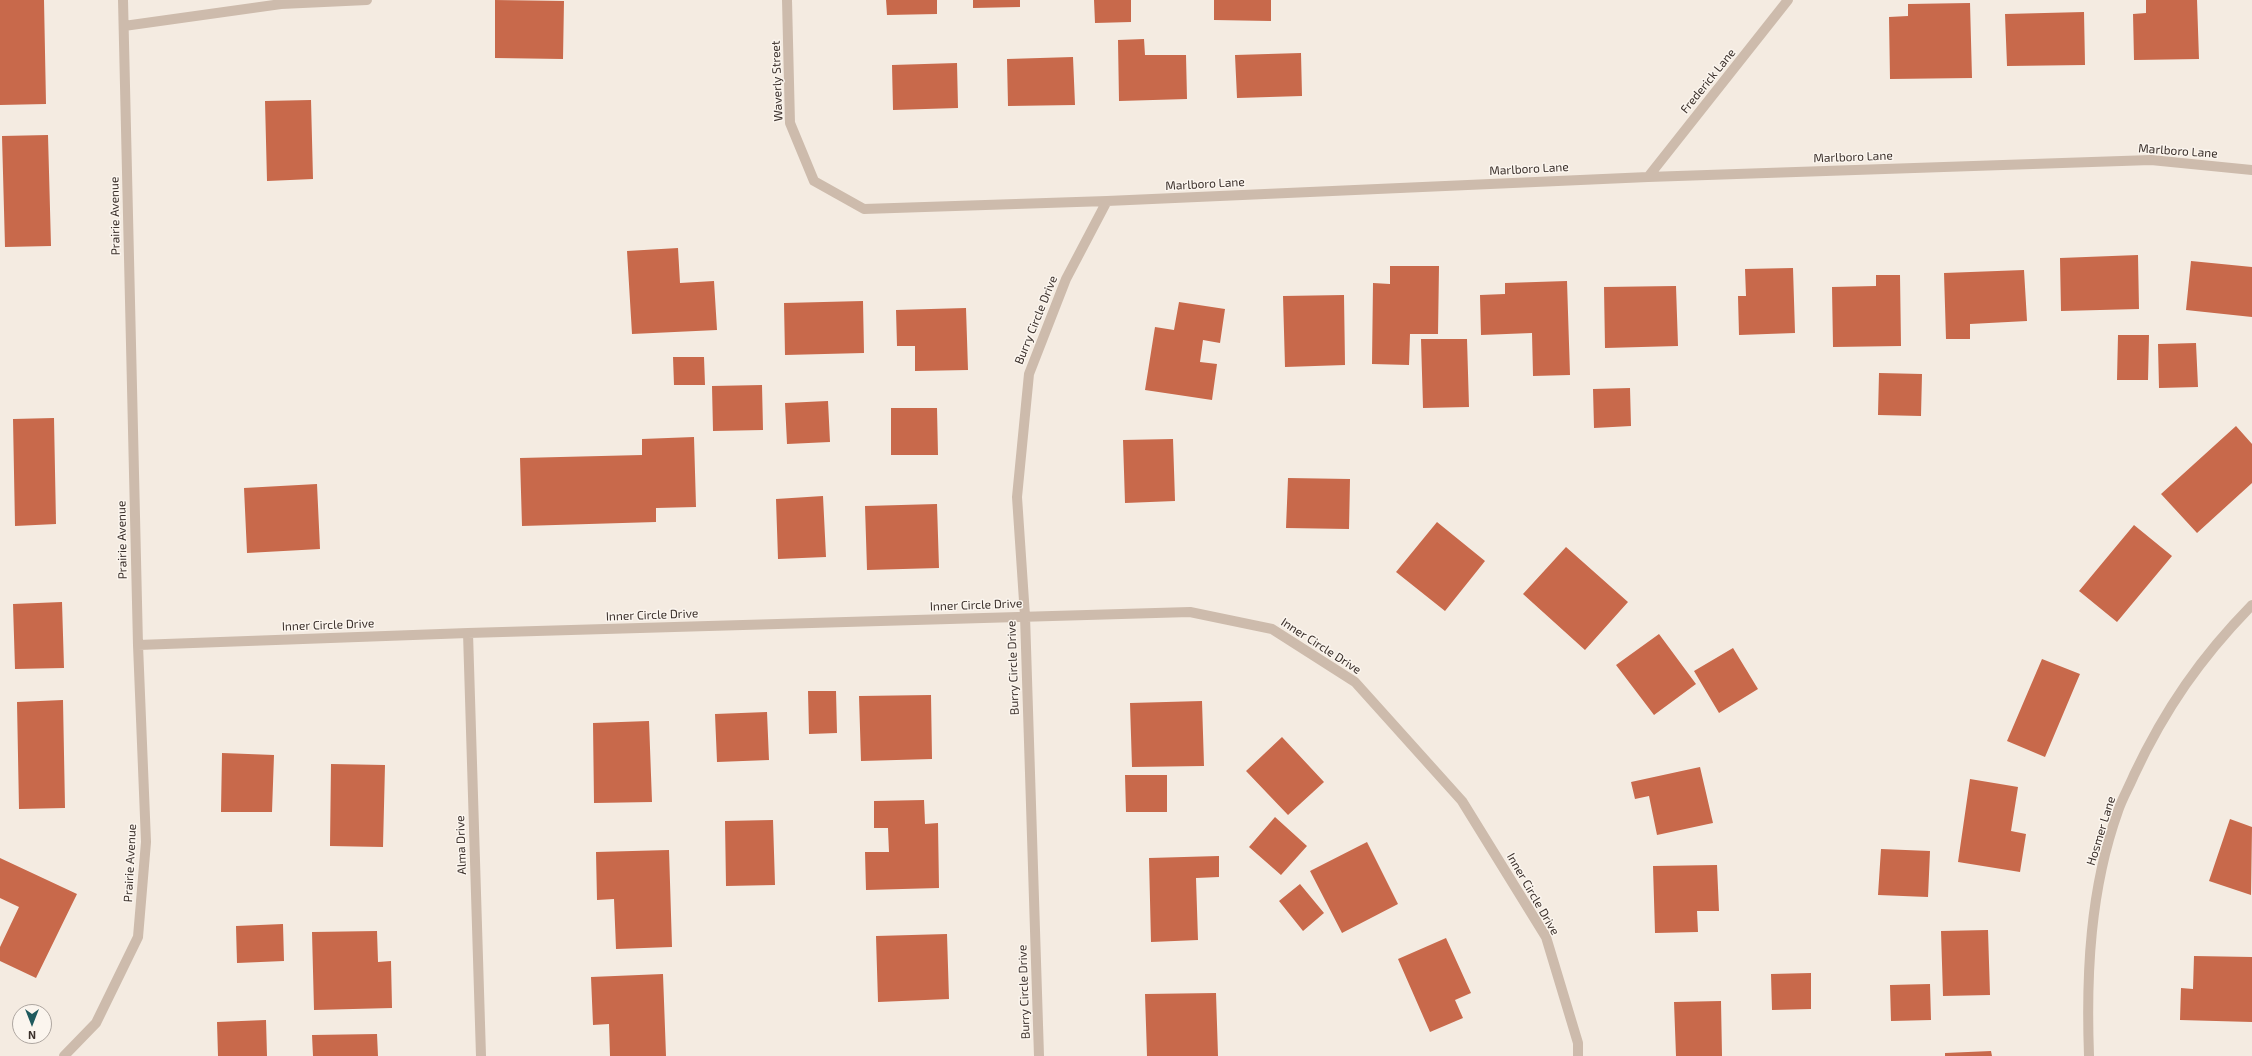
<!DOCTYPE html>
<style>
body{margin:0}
#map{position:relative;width:2252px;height:1056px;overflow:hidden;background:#f4ebe1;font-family:"Exo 2",sans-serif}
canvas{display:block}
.north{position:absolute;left:12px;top:1004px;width:40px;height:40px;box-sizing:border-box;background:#fbf5ee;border:1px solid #aea6a0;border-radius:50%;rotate:180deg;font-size:11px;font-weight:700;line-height:16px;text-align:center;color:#3b302b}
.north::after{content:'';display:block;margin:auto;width:14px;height:18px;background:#1f5a5e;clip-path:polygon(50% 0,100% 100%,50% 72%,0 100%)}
</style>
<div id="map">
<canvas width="2252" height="1056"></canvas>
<div class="north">N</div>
</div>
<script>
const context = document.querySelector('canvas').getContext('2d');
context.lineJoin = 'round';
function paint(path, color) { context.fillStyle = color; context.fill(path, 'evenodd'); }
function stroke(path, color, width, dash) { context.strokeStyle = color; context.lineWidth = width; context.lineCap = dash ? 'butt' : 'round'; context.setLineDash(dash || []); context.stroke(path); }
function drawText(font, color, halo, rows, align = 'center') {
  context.font = font + ' "Exo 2",sans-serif'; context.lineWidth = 3; context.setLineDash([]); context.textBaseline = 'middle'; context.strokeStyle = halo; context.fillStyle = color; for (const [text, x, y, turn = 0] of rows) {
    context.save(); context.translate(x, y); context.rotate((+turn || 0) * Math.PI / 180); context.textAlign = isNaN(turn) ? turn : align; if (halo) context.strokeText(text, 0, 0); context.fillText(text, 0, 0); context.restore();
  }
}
paint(new Path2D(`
 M 0,0 L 44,0 L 46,104 L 0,105 Z
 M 495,0 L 564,1 L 563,59 L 495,58 Z
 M 886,0 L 937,0 L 937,14 L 887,15 Z
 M 973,0 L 1020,0 L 1020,7 L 973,8 Z
 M 1094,0 L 1131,0 L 1131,22 L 1095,23 Z
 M 1214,0 L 1271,0 L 1271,21 L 1214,20 Z
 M 2146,0 L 2197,0 L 2199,59 L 2134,60 L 2133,14 L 2146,13 Z
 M 1970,3 L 1972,78 L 1890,79 L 1889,17 L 1908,16 L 1908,4 Z
 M 2084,12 L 2085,65 L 2007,66 L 2005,14 Z
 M 1144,39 L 1145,55 L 1186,55 L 1187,99 L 1119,101 L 1118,40 Z
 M 1301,53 L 1302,96 L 1237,98 L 1235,55 Z
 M 1073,57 L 1075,105 L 1008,106 L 1007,59 Z
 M 957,63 L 958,108 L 893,110 L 892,65 Z
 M 311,100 L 313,179 L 267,181 L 265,101 Z
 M 48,135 L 51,246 L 5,247 L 2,136 Z
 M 678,248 L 680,283 L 714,281 L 717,330 L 632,334 L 627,251 Z
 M 2138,255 L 2139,309 L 2061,311 L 2060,258 Z
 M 2191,261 L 2252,267 L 2252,317 L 2186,310 Z
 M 1390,266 L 1439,266 L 1438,334 L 1410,334 L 1409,365 L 1372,364 L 1373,283 L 1390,284 Z
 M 1793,268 L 1795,333 L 1739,335 L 1738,296 L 1746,296 L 1745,269 Z
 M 2024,270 L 2027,321 L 1970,324 L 1970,339 L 1946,339 L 1944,273 Z
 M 1876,275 L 1900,275 L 1901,346 L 1833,347 L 1832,287 L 1876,286 Z
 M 1567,281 L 1570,375 L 1533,376 L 1532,333 L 1481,335 L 1480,295 L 1505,294 L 1505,283 Z
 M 1676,286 L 1678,346 L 1605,348 L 1604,287 Z
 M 1344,295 L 1345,365 L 1285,367 L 1283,296 Z
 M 863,301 L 864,353 L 785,355 L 784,303 Z
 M 1179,302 L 1225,309 L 1220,343 L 1203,340 L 1200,362 L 1217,364 L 1212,400 L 1145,390 L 1155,327 L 1174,330 Z
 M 966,308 L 968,370 L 915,371 L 915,346 L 897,346 L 896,310 Z
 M 2118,335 L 2149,335 L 2148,380 L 2117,380 Z
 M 1421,339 L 1467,339 L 1469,407 L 1423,408 Z
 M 2196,343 L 2198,387 L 2159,388 L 2158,344 Z
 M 673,357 L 704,357 L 705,385 L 674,385 Z
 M 1879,373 L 1922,374 L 1921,416 L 1878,415 Z
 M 762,385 L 763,430 L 713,431 L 712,386 Z
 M 1630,388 L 1631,426 L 1594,428 L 1593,389 Z
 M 828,401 L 830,442 L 787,444 L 785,403 Z
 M 891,408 L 937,408 L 938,455 L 891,455 Z
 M 54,418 L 56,524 L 15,526 L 13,419 Z
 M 2236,426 L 2252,444 L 2252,483 L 2197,533 L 2161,494 Z
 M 694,437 L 696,507 L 656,508 L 656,522 L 522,526 L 520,458 L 642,455 L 642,439 Z
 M 1173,439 L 1175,501 L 1125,503 L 1123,440 Z
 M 1288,478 L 1350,479 L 1349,529 L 1286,528 Z
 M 317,484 L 320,549 L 247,553 L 244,488 Z
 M 823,496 L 826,557 L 778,559 L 776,499 Z
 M 937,504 L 939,568 L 867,570 L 865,506 Z
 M 1437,522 L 1485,561 L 1445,611 L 1396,572 Z
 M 2134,525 L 2172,556 L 2117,622 L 2079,591 Z
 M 1566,547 L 1628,602 L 1585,650 L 1523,594 Z
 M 62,602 L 64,668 L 15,669 L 13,604 Z
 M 1659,634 L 1696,684 L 1654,715 L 1616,665 Z
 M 1733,648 L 1758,689 L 1719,713 L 1694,671 Z
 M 2042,659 L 2080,674 L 2045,757 L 2007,741 Z
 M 808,691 L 836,691 L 837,733 L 809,734 Z
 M 931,695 L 932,759 L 861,761 L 859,696 Z
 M 63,700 L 65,808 L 19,809 L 17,702 Z
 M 1202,701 L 1204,766 L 1132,767 L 1130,703 Z
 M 767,712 L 769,760 L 717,762 L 715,714 Z
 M 649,721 L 652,802 L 594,803 L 593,723 Z
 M 1282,737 L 1324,782 L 1288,815 L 1246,771 Z
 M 222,753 L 274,755 L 272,812 L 221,812 Z
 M 331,764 L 385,765 L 383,847 L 330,846 Z
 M 1700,767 L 1713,823 L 1657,835 L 1649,796 L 1635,799 L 1631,782 Z
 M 1125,775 L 1167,775 L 1167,812 L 1126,812 Z
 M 1970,779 L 2018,787 L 2011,831 L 2026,834 L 2020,872 L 1958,862 Z
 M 924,800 L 925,824 L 938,823 L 939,888 L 866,890 L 865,852 L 889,852 L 888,828 L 874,828 L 874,801 Z
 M 1275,817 L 1307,846 L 1281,875 L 1249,847 Z
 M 2230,819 L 2252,827 L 2251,895 L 2209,881 Z
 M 773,820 L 775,885 L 726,886 L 725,821 Z
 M 1367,842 L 1398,904 L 1342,933 L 1310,871 Z
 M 1881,849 L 1930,851 L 1928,897 L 1878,895 Z
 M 669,850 L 672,947 L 616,949 L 614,899 L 597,900 L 596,852 Z
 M 1219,856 L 1219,877 L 1196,878 L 1198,940 L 1151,942 L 1149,858 Z
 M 0,858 L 77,894 L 36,978 L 0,961 L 0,947 L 19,907 L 0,898 Z
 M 1717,865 L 1719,911 L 1697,911 L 1698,932 L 1655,933 L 1653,866 Z
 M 1300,884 L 1324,913 L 1303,931 L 1279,901 Z
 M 283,924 L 284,961 L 237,963 L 236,926 Z
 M 1988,930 L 1990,995 L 1943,996 L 1941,931 Z
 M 377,931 L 378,962 L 391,961 L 392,1008 L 314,1010 L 312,932 Z
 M 947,934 L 949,999 L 878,1002 L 876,936 Z
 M 1446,938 L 1471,993 L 1455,1000 L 1463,1018 L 1430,1032 L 1398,959 Z
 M 2194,956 L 2252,957 L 2252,1022 L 2180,1020 L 2181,988 L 2193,989 Z
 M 1811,973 L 1811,1009 L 1772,1010 L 1771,974 Z
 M 663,974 L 666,1056 L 610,1056 L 609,1024 L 593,1025 L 591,977 Z
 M 1930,984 L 1931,1020 L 1891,1021 L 1890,985 Z
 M 1216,993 L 1218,1056 L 1147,1056 L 1145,994 Z
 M 1721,1001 L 1722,1056 L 1676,1056 L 1674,1002 Z
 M 266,1020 L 267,1056 L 218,1056 L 217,1022 Z
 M 377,1034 L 378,1056 L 313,1056 L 312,1035 Z
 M 1991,1051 L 1992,1056 L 1945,1056 L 1945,1053 Z`), '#c8694b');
stroke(new Path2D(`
 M 787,0 L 790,123 L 814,181 L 864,209 L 1107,201 L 1648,177 L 2151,160 L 2252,170
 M 124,26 L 281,4 L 367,0
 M 1648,177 L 1788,0
 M 468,633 L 481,1056
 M 138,645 L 468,633 L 1190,612 L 1272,629 L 1355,682 L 1462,801 L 1546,937 L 1578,1043 L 1578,1056
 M 64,1056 L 96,1023 L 138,937 L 146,842 L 138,645 L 123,0
 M 1039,1056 L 1025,616 L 1017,497 L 1029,374 L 1066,279 L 1107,201
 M 2089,1056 C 2086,974 2090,889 2118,811 C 2122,799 2129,787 2134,775 C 2165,709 2201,657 2252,605`), '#cdbbac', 10);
drawText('12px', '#3b302b', '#fbf5ee', [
 ["Waverly Street",777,81,-92],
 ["Frederick Lane",1708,81,-51],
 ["Marlboro Lane",2178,151,4],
 ["Marlboro Lane",1853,157,-2],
 ["Marlboro Lane",1529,169,-3],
 ["Marlboro Lane",1205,184,-3],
 ["Prairie Avenue",115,216,-91],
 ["Burry Circle Drive",1036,320,-68],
 ["Prairie Avenue",122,540,-91],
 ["Inner Circle Drive",976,605,-2],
 ["Inner Circle Drive",652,615,-2],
 ["Inner Circle Drive",328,625,-2],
 ["Inner Circle Drive",1321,646,33],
 ["Burry Circle Drive",1013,668,-92],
 ["Hosmer Lane",2101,831,-73],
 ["Alma Drive",461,845,-92],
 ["Prairie Avenue",130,863,-87],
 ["Inner Circle Drive",1533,894,60],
 ["Burry Circle Drive",1024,992,-92]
]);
</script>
